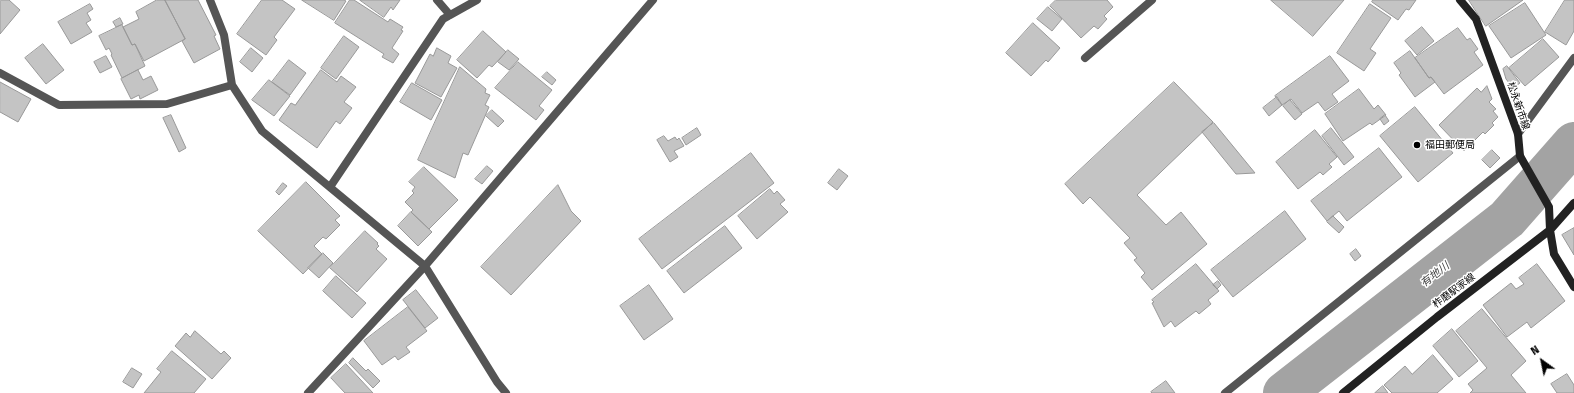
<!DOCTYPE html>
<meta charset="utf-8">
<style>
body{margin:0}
#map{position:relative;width:1574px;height:393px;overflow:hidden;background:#fff;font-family:"Fira Sans",sans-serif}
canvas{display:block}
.north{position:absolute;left:1522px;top:341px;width:40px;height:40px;-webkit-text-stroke:3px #fff;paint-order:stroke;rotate:327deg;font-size:11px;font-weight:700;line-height:16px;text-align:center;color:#000}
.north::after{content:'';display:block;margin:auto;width:14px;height:18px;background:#000;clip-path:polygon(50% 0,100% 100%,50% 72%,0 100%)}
</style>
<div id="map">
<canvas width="1574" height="393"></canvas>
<div class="north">N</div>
</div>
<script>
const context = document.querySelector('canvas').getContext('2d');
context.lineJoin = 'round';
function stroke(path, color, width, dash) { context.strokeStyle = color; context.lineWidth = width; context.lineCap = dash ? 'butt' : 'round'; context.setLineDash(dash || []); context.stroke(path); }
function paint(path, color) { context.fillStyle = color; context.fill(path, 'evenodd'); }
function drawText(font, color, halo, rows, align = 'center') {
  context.font = font + ' "Fira Sans","Noto Sans JP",sans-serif'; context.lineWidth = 3; context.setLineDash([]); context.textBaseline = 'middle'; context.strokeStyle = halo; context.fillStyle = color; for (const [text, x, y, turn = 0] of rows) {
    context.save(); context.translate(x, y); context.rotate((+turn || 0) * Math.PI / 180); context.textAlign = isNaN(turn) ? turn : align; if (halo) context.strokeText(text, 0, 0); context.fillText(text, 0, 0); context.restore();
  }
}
stroke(new Path2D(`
 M 1284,393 L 1507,219 L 1574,143`), '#a3a3a3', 42);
const building = new Path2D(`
 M 1,0 L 9,0 L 20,10 L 0,34 L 0,1 Z
 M 157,0 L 165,0 L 185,39 L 144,61 L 135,44 L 132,45 L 123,27 L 139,19 L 136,12 Z
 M 165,0 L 198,0 L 216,35 L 214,36 L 220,49 L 194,63 L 182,41 L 185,39 Z
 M 262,0 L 282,0 L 295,9 L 274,37 L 277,40 L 266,55 L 237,34 Z
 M 302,0 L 344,0 L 346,1 L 334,20 Z
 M 350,0 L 354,0 L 388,22 L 390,19 L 403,27 L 401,30 L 403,31 L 392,48 L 399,54 L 393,63 L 382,57 L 384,54 L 335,23 Z
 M 360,0 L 400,0 L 393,10 L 391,7 L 384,17 Z
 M 1056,0 L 1107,0 L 1113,7 L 1104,16 L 1107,19 L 1098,29 L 1094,26 L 1081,38 L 1050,6 Z
 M 1271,0 L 1344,0 L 1313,36 Z
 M 1373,0 L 1416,0 L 1409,10 L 1406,9 L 1398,20 L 1372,2 Z
 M 1469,0 L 1523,0 L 1486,26 Z
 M 1565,0 L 1574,0 L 1574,31 L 1566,45 L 1545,32 Z
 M 1525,3 L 1546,35 L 1511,58 L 1489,26 Z
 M 90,4 L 93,9 L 87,13 L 91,20 L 86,23 L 92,32 L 71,44 L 58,22 Z
 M 1370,4 L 1391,18 L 1370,49 L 1376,53 L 1364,71 L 1337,53 Z
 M 1048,7 L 1062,19 L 1052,31 L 1037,19 Z
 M 120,18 L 123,24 L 116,27 L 113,22 Z
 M 1033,23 L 1060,48 L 1048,62 L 1046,60 L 1031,76 L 1006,53 Z
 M 122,25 L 132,45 L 135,44 L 145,66 L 122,78 L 111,55 L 112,54 L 109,48 L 106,50 L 99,36 Z
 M 1422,27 L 1434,41 L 1417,55 L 1405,41 Z
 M 1458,28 L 1467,40 L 1470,38 L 1478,49 L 1474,52 L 1483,65 L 1444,94 L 1431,77 L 1429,78 L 1415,58 Z
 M 483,31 L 506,52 L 492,67 L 489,65 L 477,78 L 457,60 Z
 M 344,36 L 359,47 L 336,79 L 321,68 Z
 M 1543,39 L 1559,57 L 1525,86 L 1509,68 Z
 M 43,44 L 64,70 L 46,84 L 25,58 Z
 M 251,48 L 263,58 L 252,72 L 240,62 Z
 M 437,48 L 451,56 L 448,63 L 457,68 L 441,97 L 415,83 L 430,54 L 433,56 Z
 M 508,50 L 519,59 L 509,70 L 498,62 Z
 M 1410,51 L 1429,78 L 1431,77 L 1435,82 L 1415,97 L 1399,75 L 1401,73 L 1394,63 Z
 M 106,56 L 112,67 L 100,73 L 94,62 Z
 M 1330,56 L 1349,81 L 1332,94 L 1338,102 L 1325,111 L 1318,102 L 1302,113 L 1291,99 L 1282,105 L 1275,96 Z
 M 289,60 L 306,73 L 290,95 L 272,82 Z
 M 518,62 L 552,90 L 539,106 L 544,110 L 536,120 L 495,88 Z
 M 1507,66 L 1520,83 L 1513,88 L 1506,79 L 1503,69 Z
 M 460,67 L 486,89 L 485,93 L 490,95 L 485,105 L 489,107 L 468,155 L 463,153 L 455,178 L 418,160 Z
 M 138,70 L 143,80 L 151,76 L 158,90 L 140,99 L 139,95 L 131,99 L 121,79 Z
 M 321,70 L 337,82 L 341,76 L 356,87 L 344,102 L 352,108 L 340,124 L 336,121 L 317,148 L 279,120 L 291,103 L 295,105 Z
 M 547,72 L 556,80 L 552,85 L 542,77 Z
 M 269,80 L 290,96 L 274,116 L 252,100 Z
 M 0,82 L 31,99 L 18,122 L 0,112 Z
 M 1174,82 L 1213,122 L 1137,195 L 1166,225 L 1181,212 L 1207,244 L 1152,290 L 1141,277 L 1145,273 L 1134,260 L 1137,258 L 1124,243 L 1130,238 L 1090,197 L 1083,204 L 1065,184 Z
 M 412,83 L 442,100 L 431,120 L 400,102 Z
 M 1487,86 L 1492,99 L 1489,102 L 1496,109 L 1493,111 L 1498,117 L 1492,123 L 1494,125 L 1485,134 L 1483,132 L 1464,151 L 1439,125 L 1477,88 L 1481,92 Z
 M 1359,89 L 1374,109 L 1378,105 L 1386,115 L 1372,125 L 1370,123 L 1343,141 L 1325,114 Z
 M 1277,97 L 1282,105 L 1269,116 L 1263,108 Z
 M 1290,100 L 1302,114 L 1295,120 L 1283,106 Z
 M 1415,107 L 1453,153 L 1418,182 L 1380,136 Z
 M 492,110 L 504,121 L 498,127 L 486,116 Z
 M 171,115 L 186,148 L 179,152 L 163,118 Z
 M 1385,115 L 1389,121 L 1384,125 L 1380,119 Z
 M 1214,123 L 1255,173 L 1236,174 L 1202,132 Z
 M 697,128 L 701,135 L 686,145 L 682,138 Z
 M 1331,128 L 1354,157 L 1344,165 L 1322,136 Z
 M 1315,130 L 1337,157 L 1329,164 L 1332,167 L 1323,175 L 1320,172 L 1298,189 L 1276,162 Z
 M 664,136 L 668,141 L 675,137 L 677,140 L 679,138 L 684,146 L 674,151 L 678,157 L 670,162 L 657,140 Z
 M 1379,148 L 1402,177 L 1347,221 L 1339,211 L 1327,221 L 1311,201 Z
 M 1492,150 L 1500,158 L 1490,168 L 1482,160 Z
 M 751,153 L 774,183 L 662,269 L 639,239 Z
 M 487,166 L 493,171 L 482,184 L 475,179 Z
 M 424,167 L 458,200 L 429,229 L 411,212 L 413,210 L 405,202 L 414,193 L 412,191 L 415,187 L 409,182 Z
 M 839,169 L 848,176 L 837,190 L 828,183 Z
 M 306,182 L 340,216 L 335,220 L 340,225 L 326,239 L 323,237 L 314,246 L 322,254 L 303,274 L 258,231 Z
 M 283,183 L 287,186 L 279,195 L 276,192 Z
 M 558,185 L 571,211 L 581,221 L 511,295 L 481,267 Z
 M 770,189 L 774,194 L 777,191 L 785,200 L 780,204 L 788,212 L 757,239 L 738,216 Z
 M 1285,211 L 1306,239 L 1233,297 L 1211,270 Z
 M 411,212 L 432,232 L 418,246 L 398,226 Z
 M 1333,216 L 1344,227 L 1339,233 L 1327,222 Z
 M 725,226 L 742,248 L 684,293 L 667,271 Z
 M 1574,228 L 1574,255 L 1562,235 Z
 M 365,231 L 378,243 L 377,244 L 379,246 L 376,249 L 387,259 L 357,292 L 330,268 Z
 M 1356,249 L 1361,256 L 1355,261 L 1350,254 Z
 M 323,253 L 333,263 L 319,278 L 308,268 Z
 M 1196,264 L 1219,291 L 1208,300 L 1211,304 L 1199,314 L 1196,311 L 1175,327 L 1171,321 L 1164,327 L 1152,303 L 1154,302 L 1152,300 Z
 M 1537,264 L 1565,301 L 1531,328 L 1527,322 L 1507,337 L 1483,305 L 1511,283 L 1516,289 L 1524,284 L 1519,278 Z
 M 336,276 L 366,303 L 352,318 L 323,291 Z
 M 1218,281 L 1221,285 L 1217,289 L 1213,285 Z
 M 649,285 L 673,319 L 644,340 L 620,306 Z
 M 416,290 L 438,318 L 425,328 L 403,300 Z
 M 408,307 L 427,331 L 406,347 L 410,352 L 398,360 L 395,356 L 382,365 L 364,341 Z
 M 1482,309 L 1526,361 L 1511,375 L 1526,393 L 1470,393 L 1473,390 L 1468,384 L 1487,368 L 1456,331 Z
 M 1452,329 L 1478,361 L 1459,377 L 1433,346 Z
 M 195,331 L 221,354 L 224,351 L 231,358 L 212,379 L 175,346 L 186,333 L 190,337 Z
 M 172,351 L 206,379 L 194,393 L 144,393 L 161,372 L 157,369 Z
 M 1433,355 L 1453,379 L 1437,393 L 1392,393 L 1384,385 L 1405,366 L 1412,374 Z
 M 353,358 L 366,371 L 368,369 L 380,381 L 373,388 L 349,363 Z
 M 346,364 L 373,393 L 345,393 L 331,378 Z
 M 132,368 L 142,374 L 133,388 L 123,382 Z
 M 1567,374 L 1574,385 L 1574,393 L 1557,393 L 1551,384 Z
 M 1166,381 L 1175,393 L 1152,393 L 1151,392 Z
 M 1383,386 L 1388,393 L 1375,393 Z`);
paint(building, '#c4c4c4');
stroke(building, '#999', 1);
stroke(new Path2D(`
 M 210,0 L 224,35 L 232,85
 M 437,0 L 450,15
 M 1085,58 L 1152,0
 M 0,73 L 59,105 L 167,104 L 232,85 L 262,131 L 425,266 L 497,382 L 506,393
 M 1518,134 L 1574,58
 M 330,187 L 443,19 L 477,0
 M 308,393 L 425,266 L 653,0
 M 1225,393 L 1520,156`), '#555', 8);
stroke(new Path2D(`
 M 1460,0 L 1476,19 L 1518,134 L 1520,156 L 1549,207 L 1550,230 L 1554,254 L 1574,287
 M 1343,393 L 1437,317 L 1550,230 L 1574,203`), '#222', 8);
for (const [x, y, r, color] of [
 [1417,145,4,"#000"]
]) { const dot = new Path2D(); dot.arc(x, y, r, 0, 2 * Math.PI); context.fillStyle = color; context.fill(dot); stroke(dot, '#fff', 1.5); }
drawText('10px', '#000', '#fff', [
 ["松永新市線",1518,106,71],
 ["柞磨駅家線",1454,291,-37]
]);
drawText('10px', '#000', '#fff', [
 ["福田郵便局",1425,145]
], 'left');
drawText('italic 11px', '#444', '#fff', [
 ["有地川",1435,275,-38]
]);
</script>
